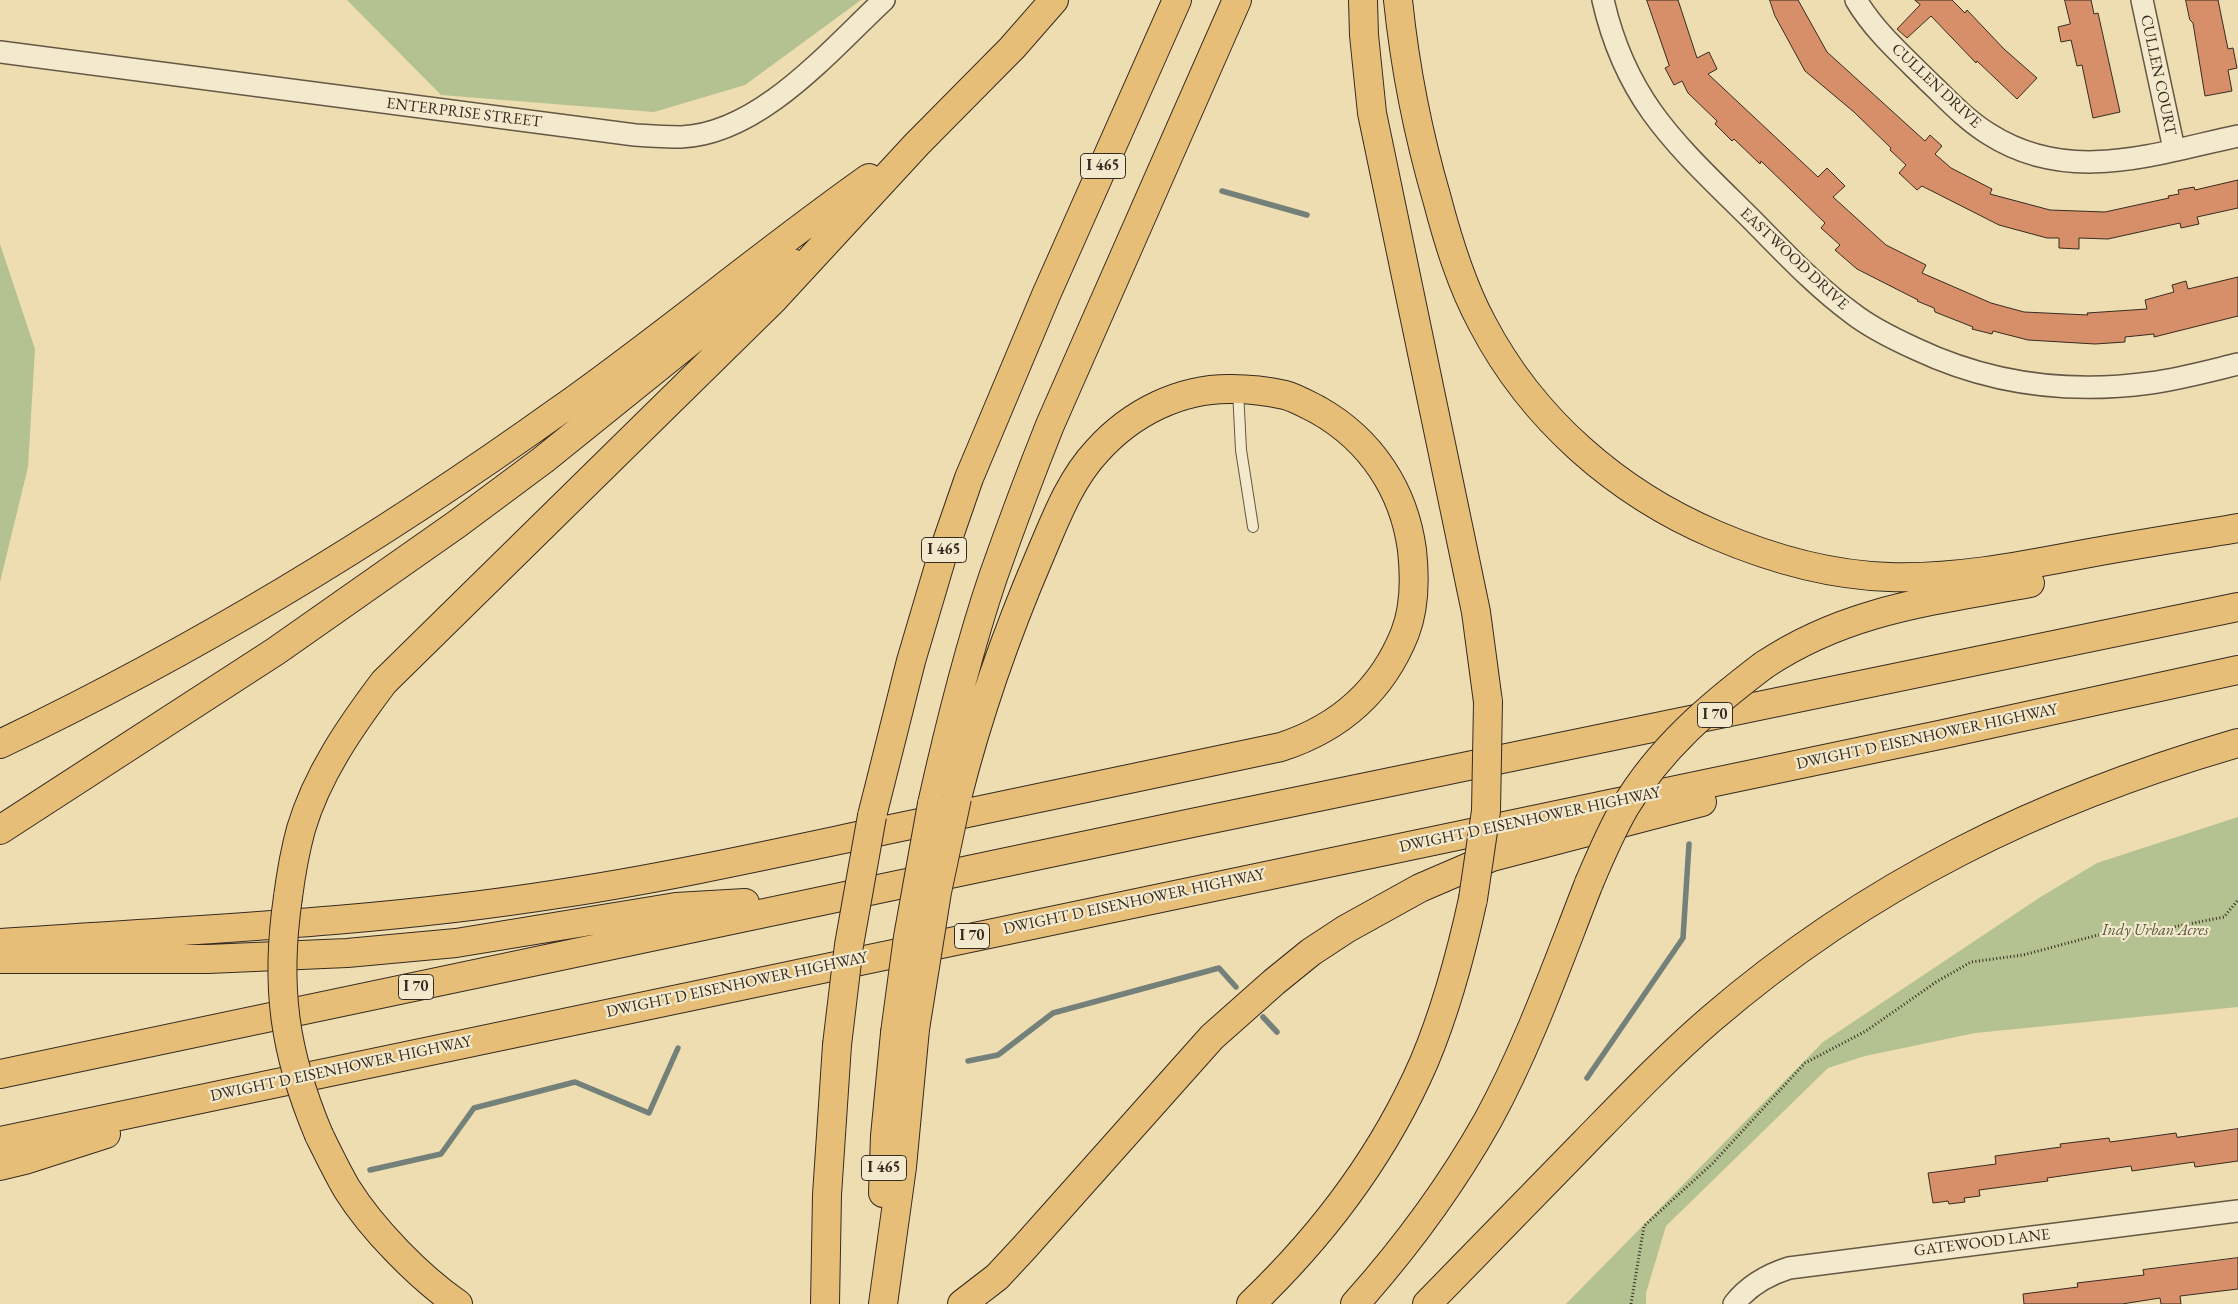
<!DOCTYPE html>
<style>
body{margin:0}
canvas{display:block;background:#edddb0}
</style>
<canvas width="2238" height="1304"></canvas>
<script>
const context = document.querySelector('canvas').getContext('2d');
context.lineJoin = 'round';
function paint(path, color) { context.fillStyle = color; context.fill(path, 'evenodd'); }
function stroke(path, color, width, dash) { context.strokeStyle = color; context.lineWidth = width; context.lineCap = dash ? 'butt' : 'round'; context.setLineDash(dash || []); context.stroke(path); }
function drawText(font, color, halo, rows, align = 'center') {
  context.font = font + ' "EB Garamond",serif'; context.lineWidth = 4.5; context.setLineDash([]); context.textBaseline = 'middle'; context.strokeStyle = halo; context.fillStyle = color; for (const [text, x, y, turn = 0] of rows) {
    context.save(); context.translate(x, y); context.rotate((+turn || 0) * Math.PI / 180); context.textAlign = isNaN(turn) ? turn : align; if (halo) context.strokeText(text, 0, 0); context.fillText(text, 0, 0); context.restore();
  }
}
paint(new Path2D(`
 M 347,0 L 861,0 L 745,85 L 654,112 L 441,95 Z
 M 0,244 L 35,349 L 28,467 L 0,582 Z
 M 2238,817 L 2238,1007 L 1975,1033 L 1865,1056 L 1828,1068 L 1666,1226 L 1646,1293 L 1646,1304 L 1566,1304 L 1823,1042 L 2039,898 L 2097,863 Z`), '#b3c290');
stroke(new Path2D(`
 M 1222,191 L 1307,215
 M 1263,1017 L 1277,1032
 M 968,1061 L 998,1055 L 1053,1013 L 1219,968 L 1236,987
 M 1587,1078 L 1683,938 L 1689,844
 M 370,1170 L 441,1154 L 474,1108 L 575,1082 L 649,1113 L 678,1048`), '#74817a', 5.5);
const building = new Path2D(`
 M 1647,0 L 1678,0 L 1697,58 L 1709,52 L 1717,69 L 1708,74 L 1818,177 L 1827,168 L 1845,186 L 1833,197 L 1886,245 L 1926,265 L 1922,273 L 1991,303 L 2024,312 L 2088,315 L 2087,313 L 2147,309 L 2145,300 L 2174,292 L 2172,285 L 2186,281 L 2188,289 L 2238,277 L 2238,316 L 2154,337 L 2154,334 L 2125,337 L 2125,342 L 2095,344 L 2028,340 L 1993,331 L 1992,334 L 1972,329 L 1973,327 L 1935,312 L 1934,308 L 1917,301 L 1918,300 L 1857,269 L 1835,250 L 1840,245 L 1821,228 L 1825,223 L 1761,161 L 1760,164 L 1734,139 L 1732,141 L 1715,124 L 1717,121 L 1688,93 L 1682,81 L 1674,85 L 1665,68 L 1669,66 Z
 M 1770,0 L 1798,0 L 1827,52 L 1925,141 L 1930,135 L 1942,146 L 1935,154 L 1951,168 L 1992,189 L 1990,194 L 2050,210 L 2105,212 L 2169,198 L 2168,196 L 2179,194 L 2178,190 L 2194,187 L 2195,190 L 2238,180 L 2238,208 L 2197,217 L 2199,224 L 2181,228 L 2180,223 L 2108,239 L 2079,238 L 2079,249 L 2059,248 L 2059,238 L 2047,238 L 1999,225 L 1922,186 L 1917,190 L 1899,173 L 1906,165 L 1890,150 L 1891,148 L 1854,112 L 1805,71 L 1775,16 Z
 M 1915,0 L 1952,0 L 1965,13 L 1967,10 L 2004,49 L 2037,78 L 2017,99 L 1977,61 L 1976,63 L 1931,16 L 1907,38 L 1897,29 L 1920,5 Z
 M 2065,0 L 2091,0 L 2094,14 L 2098,13 L 2120,112 L 2093,118 L 2082,65 L 2077,66 L 2071,40 L 2061,42 L 2058,27 L 2070,24 Z
 M 2186,0 L 2218,0 L 2228,49 L 2233,48 L 2237,68 L 2228,70 L 2232,91 L 2205,96 L 2193,23 L 2190,20 Z
 M 2238,1129 L 2238,1161 L 2195,1167 L 2194,1162 L 2132,1171 L 2131,1166 L 2047,1178 L 2048,1181 L 1979,1190 L 1980,1196 L 1964,1198 L 1965,1202 L 1949,1204 L 1948,1201 L 1933,1203 L 1928,1173 L 1996,1164 L 1995,1156 L 2061,1147 L 2060,1144 L 2109,1138 L 2110,1142 L 2176,1133 L 2177,1137 Z
 M 2238,1258 L 2238,1289 L 2180,1296 L 2181,1304 L 2161,1304 L 2160,1298 L 2122,1304 L 2024,1304 L 2023,1294 L 2078,1287 L 2077,1283 L 2144,1275 L 2143,1270 Z`);
paint(building, '#d78f69');
stroke(building, '#372b21', 1);
const service = new Path2D(`
 M 1238,390 L 1241,450 L 1253,527`);
const minor = new Path2D(`
 M 1603,0 C 1625,97 1672,141 1739,207 C 1776,243 1811,283 1852,313 C 1871,328 1894,339 1916,349 C 1990,384 2069,394 2150,383 C 2180,379 2209,371 2238,364
 M 1856,0 C 1875,32 1903,56 1929,82 C 1948,100 1966,120 1989,134 C 2069,185 2153,154 2238,136
 M 2142,0 L 2174,149
 M 0,52 L 635,135 C 650,136 666,137 681,137 C 760,134 830,50 884,0
 M 1734,1304 C 1748,1286 1767,1275 1789,1268 L 2238,1211`);
const motorway = new Path2D(`
 M 1363,0 L 1364,35 L 1372,113 L 1476,612 L 1488,702
 M 1398,0 C 1405,68 1418,134 1437,199 C 1448,241 1461,284 1482,323 C 1532,419 1617,493 1716,535 C 1772,559 1828,575 1889,577 C 1953,579 2016,567 2079,555 C 2132,545 2185,537 2238,528
 M 1764,665 C 1848,609 1933,601 2030,583
 M 0,744 C 195,651 384,536 560,410 C 665,336 764,252 869,178
 M 932,804 C 949,728 968,651 993,577 C 1011,526 1030,475 1050,425 L 1237,0
 M 872,816 L 911,661 L 943,553 L 969,478 L 1046,295 L 1177,0
 M 0,830 L 276,651 L 457,524 L 543,460 L 760,285 L 792,263
 M 288,897 C 291,874 295,851 301,829 C 317,775 350,727 384,682 L 773,300 L 917,144 L 1012,48 L 1054,0
 M 0,943 C 186,930 374,923 558,894 C 664,878 768,855 872,833 C 1008,805 1144,776 1281,747 C 1339,728 1382,691 1405,633 C 1415,607 1415,577 1412,550 C 1404,490 1371,440 1318,410 C 1308,405 1296,398 1285,395 C 1267,391 1250,389 1232,389 C 1180,388 1131,413 1097,451 C 1070,480 1056,518 1041,553 C 1007,632 978,714 957,798
 M 0,959 L 208,959 L 347,953 L 456,943 L 676,907 L 745,903
 M 0,1074 L 1192,823 L 2238,607
 M 319,1135 C 328,1153 337,1172 347,1189 C 372,1229 419,1277 458,1304
 M 0,1141 L 1944,734 L 2238,670
 M 0,1166 L 25,1160 L 106,1134
 M 883,1193 L 885,1136 L 895,1033
 M 825,1304 L 827,1195 L 837,1045
 M 883,1304 L 902,1167 L 915,1029
 M 962,1304 L 997,1277 L 1024,1248 L 1212,1037 L 1274,982 L 1311,952 L 1346,929 L 1420,888 L 1492,857 L 1702,802
 M 1251,1304 C 1323,1235 1384,1154 1424,1062 C 1446,1010 1461,954 1473,899
 M 1355,1304 C 1405,1248 1451,1186 1488,1120 C 1529,1045 1558,962 1589,883
 M 1427,1304 C 1480,1250 1533,1196 1585,1142 C 1626,1100 1667,1057 1711,1019 C 1868,884 2041,800 2238,743`);
stroke(service, '#645845', 12);
stroke(minor, '#645845', 24);
stroke(motorway, '#372b21', 30);
stroke(new Path2D(`
 M 1631,1304 L 1644,1226 L 1713,1163 L 1805,1063 L 1866,1031 L 1936,982 L 1971,962 L 2023,955 L 2098,935 L 2143,933 L 2224,917 L 2238,900`), '#372b21', 3, [1, 2.5]);
stroke(service, '#f3e9cc', 10);
stroke(minor, '#f3e9cc', 21);
stroke(motorway, '#e6be78', 28);
const motorwayBridge = new Path2D(`
 M 1589,883 C 1600,857 1611,831 1625,807 C 1660,748 1710,706 1764,665
 M 288,897 C 275,986 284,1052 319,1135
 M 1473,899 L 1486,811 L 1488,702
 M 915,1029 L 937,892 L 957,798
 M 895,1033 L 908,937 L 932,804
 M 837,1045 L 849,945 L 872,816`);
stroke(motorwayBridge, '#372b21', 30, []);
stroke(motorwayBridge, '#e6be78', 28);
for (const [x, y, w] of [
 [1103,166,45],
 [944,550,45],
 [1715,715,35],
 [972,936,35],
 [416,987,35],
 [884,1168,45]
]) { const box = new Path2D(); box.roundRect(x - w / 2, y - 12.5, w, 25, 4); context.fillStyle = '#f3e9cc'; context.fill(box); stroke(box, '#372b21', 1); }
drawText('bold 15px', '#372b21', null, [
 ["I 465",1103,166],
 ["I 465",944,550],
 ["I 70",1715,715],
 ["I 70",972,936],
 ["I 70",416,987],
 ["I 465",884,1168]
]);
drawText('16px', '#372b21', '#f3e9cc', [
 ["CULLEN COURT",2158,75,78],
 ["CULLEN DRIVE",1936,86,43],
 ["ENTERPRISE STREET",464,113,7],
 ["EASTWOOD DRIVE",1794,259,43],
 ["DWIGHT D EISENHOWER HIGHWAY",1927,737,-12],
 ["DWIGHT D EISENHOWER HIGHWAY",1530,820,-12],
 ["DWIGHT D EISENHOWER HIGHWAY",1134,902,-12],
 ["DWIGHT D EISENHOWER HIGHWAY",737,985,-12],
 ["DWIGHT D EISENHOWER HIGHWAY",341,1069,-12],
 ["GATEWOOD LANE",1982,1243,-7]
]);
drawText('italic 16px', '#56513d', '#f3e9cc', [
 ["Indy Urban Acres",2155,931]
]);
</script>
